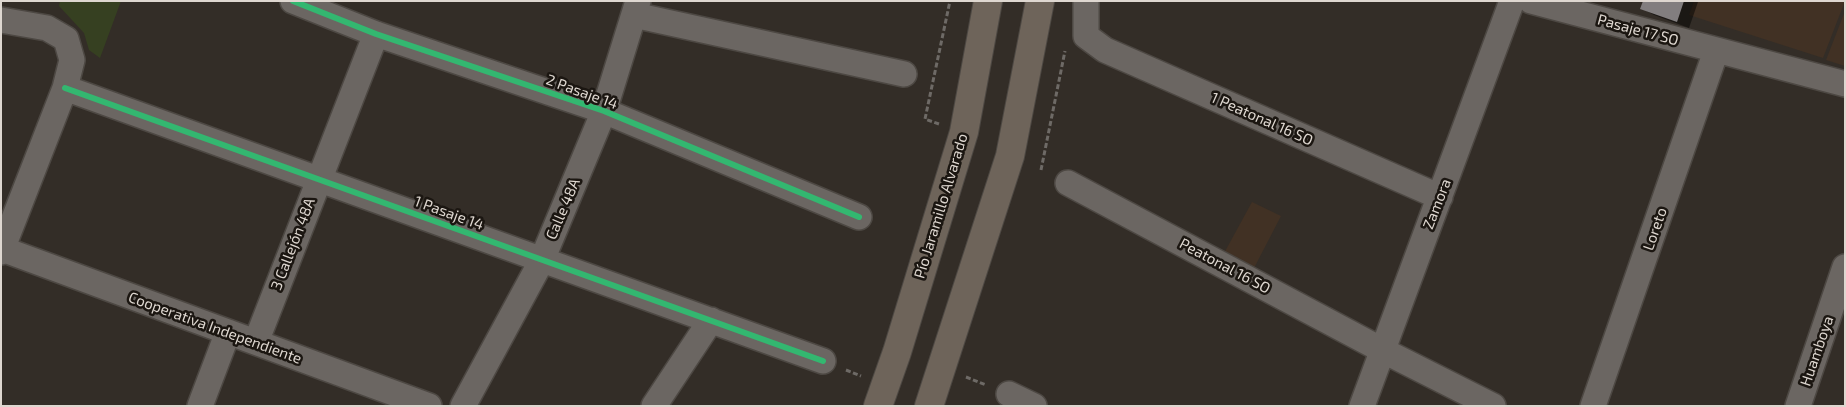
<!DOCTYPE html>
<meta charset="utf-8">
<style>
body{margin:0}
#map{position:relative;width:1846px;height:407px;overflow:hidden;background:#332d27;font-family:"Exo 2",sans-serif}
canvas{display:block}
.frame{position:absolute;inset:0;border:2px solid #ded7d0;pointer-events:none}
</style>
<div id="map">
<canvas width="1846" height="407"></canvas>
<div class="frame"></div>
</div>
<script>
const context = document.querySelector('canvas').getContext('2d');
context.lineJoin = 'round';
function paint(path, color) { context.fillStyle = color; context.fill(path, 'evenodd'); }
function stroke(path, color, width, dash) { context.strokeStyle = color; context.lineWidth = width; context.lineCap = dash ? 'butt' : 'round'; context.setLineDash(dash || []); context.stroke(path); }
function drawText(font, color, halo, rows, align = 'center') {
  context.font = font + ' "Exo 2",sans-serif'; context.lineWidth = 5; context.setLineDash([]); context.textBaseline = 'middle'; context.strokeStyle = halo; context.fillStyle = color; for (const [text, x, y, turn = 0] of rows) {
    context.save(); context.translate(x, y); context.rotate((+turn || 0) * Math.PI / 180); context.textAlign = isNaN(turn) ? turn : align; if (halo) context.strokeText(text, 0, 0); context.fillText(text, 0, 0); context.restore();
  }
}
paint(new Path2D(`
 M 1694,1 L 1845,1 L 1823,58 L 1689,15 Z
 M 1845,11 L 1845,66 L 1826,60 Z
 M 1252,202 L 1281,216 L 1253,270 L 1223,255 Z`), '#413124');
paint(new Path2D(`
 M 60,1 L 121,1 L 100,58 L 89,50 L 84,33 L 59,6 Z`), '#364021');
paint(new Path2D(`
 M 1644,1 L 1697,1 L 1698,2 L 1689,28 L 1654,15 L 1641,8 Z`), '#0007');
paint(new Path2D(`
 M 1643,1 L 1684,1 L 1677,22 L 1640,9 Z`), '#827e7f');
const minor = new Path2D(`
 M 293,1 L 376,34 L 604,111 L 859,217
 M 1086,1 L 1086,36 L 1105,50 L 1440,197
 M 1531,1 L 1845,84
 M 634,15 L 904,74
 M 1,20 L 47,28 L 66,39 L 72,60 L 65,88 L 1,252
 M 65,88 L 823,361
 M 1068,183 L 1382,350 L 1493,406
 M 2,249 L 429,406
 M 256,342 L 376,34
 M 1009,394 L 1034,406
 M 200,406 L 228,332
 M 463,406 L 542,260 L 604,111 L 638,1
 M 654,406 L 711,320
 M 1362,406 L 1512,1
 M 1593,406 L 1716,51
 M 1798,406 L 1845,267`);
const trunk = new Path2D(`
 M 878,406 L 897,352 L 964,132 L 988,1
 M 929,406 L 1010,156 L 1040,1`);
stroke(minor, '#4d4843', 28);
stroke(trunk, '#4d4843', 30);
stroke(new Path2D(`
 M 939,124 L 925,119 L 950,1
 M 1041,170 L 1065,51
 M 846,370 L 861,376
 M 966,377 L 986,385`), '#6e6a66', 3, [5, 2.5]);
stroke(minor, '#6b6662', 25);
stroke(trunk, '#6e645a', 28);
stroke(new Path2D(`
 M 293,1 L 376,34 L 604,111 L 859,217
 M 65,88 L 823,361`), '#33b770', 6);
drawText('15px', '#ded7d0', '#1b1611', [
 ["Pasaje 17 SO",1638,30,15],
 ["2 Pasaje 14",582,92,20],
 ["1 Peatonal 16 SO",1262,119,24],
 ["Zamora",1437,204,-69],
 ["Pío Jaramillo Alvarado",941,206,-73],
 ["Calle 48A",563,209,-67],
 ["1 Pasaje 14",449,213,20],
 ["Loreto",1655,229,-71],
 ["3 Callejón 48A",293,244,-69],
 ["Peatonal 16 SO",1225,266,28],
 ["Cooperativa Independiente",215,328,20],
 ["Huamboya",1817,351,-71]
]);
</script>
